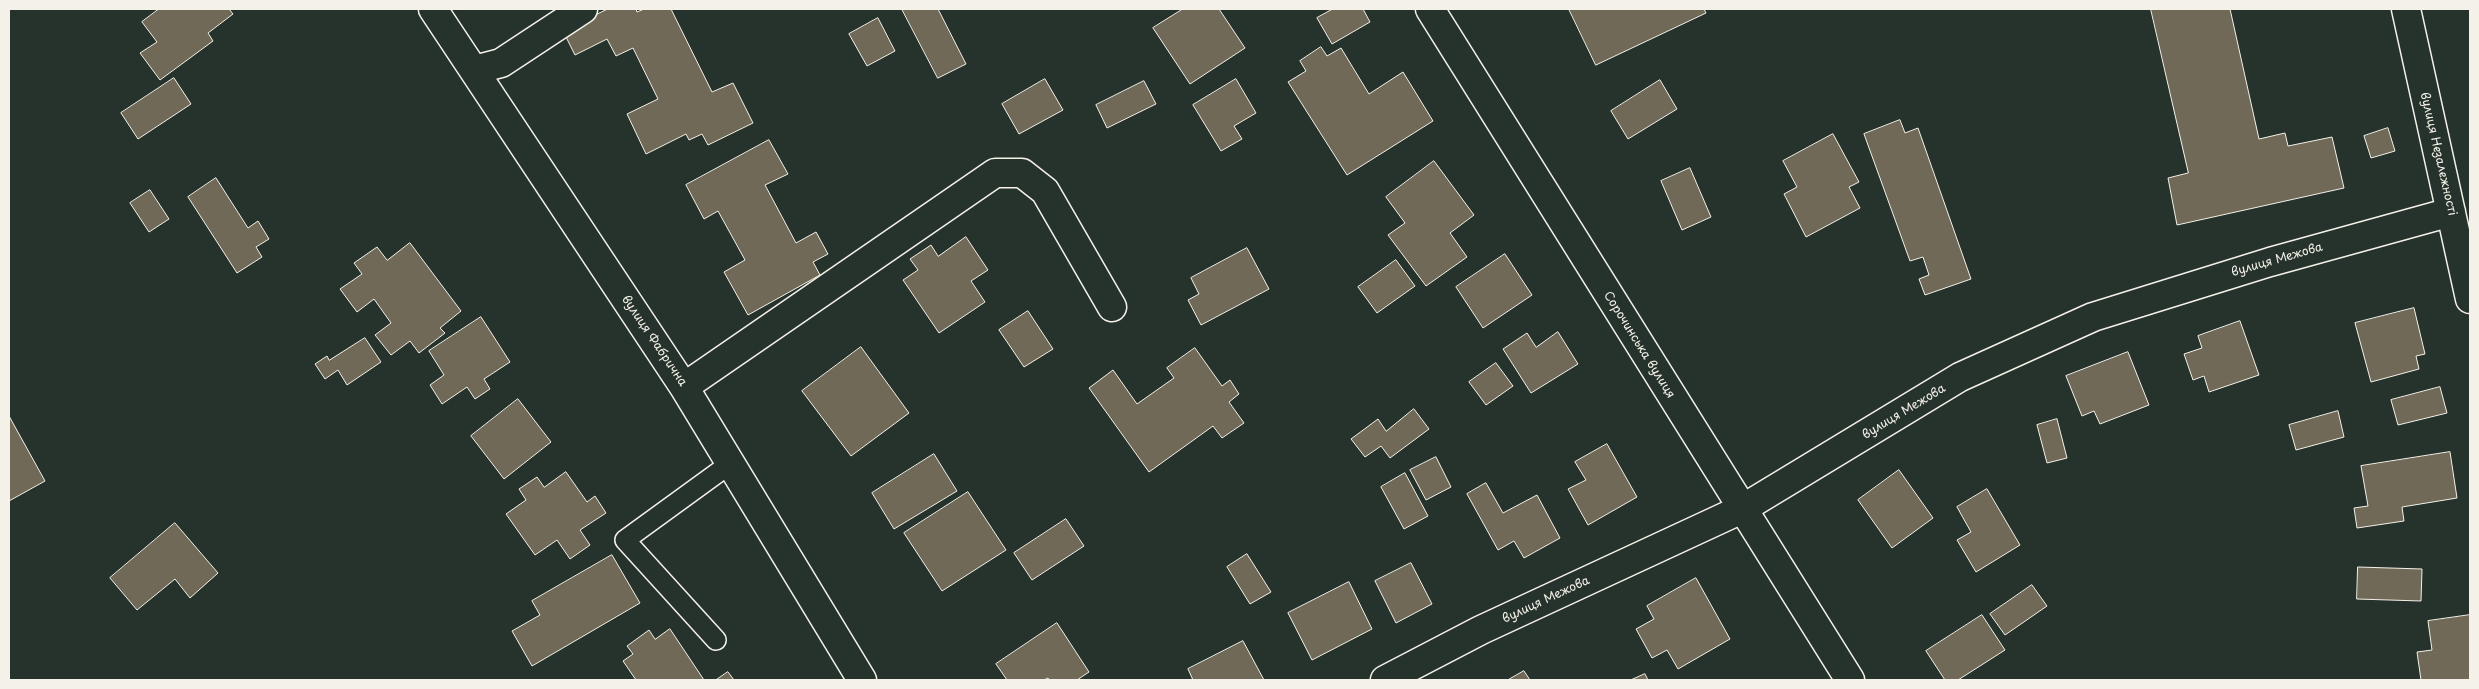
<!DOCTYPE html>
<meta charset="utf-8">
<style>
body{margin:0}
#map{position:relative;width:2479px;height:689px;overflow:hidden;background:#26332d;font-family:"Playpen Sans",sans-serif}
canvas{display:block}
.frame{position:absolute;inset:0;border:10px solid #f4f1e8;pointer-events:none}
</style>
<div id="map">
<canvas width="2479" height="689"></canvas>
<div class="frame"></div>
</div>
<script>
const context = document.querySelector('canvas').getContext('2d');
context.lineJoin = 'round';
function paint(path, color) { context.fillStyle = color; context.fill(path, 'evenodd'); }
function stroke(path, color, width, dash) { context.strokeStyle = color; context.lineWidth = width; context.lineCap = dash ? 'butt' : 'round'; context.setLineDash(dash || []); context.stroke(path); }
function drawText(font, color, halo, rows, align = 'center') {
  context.font = font + ' "Playpen Sans",sans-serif'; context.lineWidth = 5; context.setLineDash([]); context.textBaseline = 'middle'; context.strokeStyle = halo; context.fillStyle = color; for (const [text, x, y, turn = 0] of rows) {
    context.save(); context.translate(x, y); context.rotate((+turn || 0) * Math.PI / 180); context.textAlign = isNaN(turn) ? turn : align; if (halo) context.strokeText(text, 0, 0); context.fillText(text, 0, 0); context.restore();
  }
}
const building = new Path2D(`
 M 159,9 L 229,9 L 233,14 L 208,33 L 213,41 L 160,80 L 140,53 L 157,42 L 142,22 Z
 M 608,9 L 636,9 L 637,12 L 644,9 L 671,9 L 712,92 L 733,83 L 753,123 L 708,145 L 702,134 L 689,140 L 686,134 L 646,154 L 627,114 L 658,99 L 633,48 L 616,56 L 607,39 L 575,55 L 563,31 Z
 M 902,9 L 938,9 L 966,64 L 938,78 Z
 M 1183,9 L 1219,9 L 1245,48 L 1190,84 L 1153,28 Z
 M 1333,9 L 1363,9 L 1370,22 L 1332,44 L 1317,18 Z
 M 1569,9 L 1704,9 L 1706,13 L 1596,65 Z
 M 2151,9 L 2230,9 L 2259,139 L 2285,133 L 2288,146 L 2332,137 L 2344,188 L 2177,225 L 2168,178 L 2188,173 Z
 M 878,18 L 895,51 L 867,66 L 849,34 Z
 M 1321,47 L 1327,56 L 1341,48 L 1369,94 L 1403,72 L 1433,121 L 1347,175 L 1288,82 L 1306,71 L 1300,61 Z
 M 174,78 L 191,104 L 138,139 L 121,113 Z
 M 1045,79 L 1063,110 L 1019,134 L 1002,104 Z
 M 1236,79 L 1256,113 L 1234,126 L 1242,139 L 1221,151 L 1193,105 Z
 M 1660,80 L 1677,109 L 1628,139 L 1611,111 Z
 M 1144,81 L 1156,104 L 1107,128 L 1096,105 Z
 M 1900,120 L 1905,133 L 1918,128 L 1971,279 L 1925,295 L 1919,279 L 1929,275 L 1923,257 L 1910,261 L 1864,134 Z
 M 2388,128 L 2395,151 L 2371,158 L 2364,136 Z
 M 1833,134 L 1859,182 L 1849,187 L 1860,208 L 1806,237 L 1784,194 L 1797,187 L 1783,161 Z
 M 769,140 L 788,174 L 765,185 L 796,243 L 816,232 L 828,254 L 813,262 L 820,275 L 748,315 L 724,272 L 745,260 L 718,211 L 704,219 L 686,185 Z
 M 1434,161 L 1474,215 L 1450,233 L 1467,257 L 1426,286 L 1388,235 L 1405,223 L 1386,197 Z
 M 1690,168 L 1711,217 L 1682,230 L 1661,181 Z
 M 216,178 L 248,228 L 258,221 L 269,239 L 256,247 L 262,257 L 237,273 L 188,197 Z
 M 150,190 L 169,219 L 149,232 L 130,203 Z
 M 966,237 L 988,270 L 971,281 L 985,302 L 939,333 L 903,280 L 918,270 L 910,259 L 931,245 L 938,256 Z
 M 410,243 L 461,311 L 440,328 L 445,333 L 419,353 L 410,341 L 391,355 L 375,335 L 391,323 L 374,299 L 357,312 L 340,289 L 362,274 L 354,263 L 377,247 L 387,260 Z
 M 1247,248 L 1269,289 L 1201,325 L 1188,300 L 1199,294 L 1191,278 Z
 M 1505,254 L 1532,295 L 1483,328 L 1456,287 Z
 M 1396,260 L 1415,286 L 1377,313 L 1358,287 Z
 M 2414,308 L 2425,354 L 2416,356 L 2419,369 L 2371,382 L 2355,323 Z
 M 1028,311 L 1053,349 L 1024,367 L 999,330 Z
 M 481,317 L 510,362 L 484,379 L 490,389 L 475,399 L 467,387 L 442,404 L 430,385 L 444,375 L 429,351 Z
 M 2240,321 L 2259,375 L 2209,392 L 2204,376 L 2193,380 L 2184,354 L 2202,348 L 2198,336 Z
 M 1558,332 L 1578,364 L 1531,393 L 1503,349 L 1527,333 L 1536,347 Z
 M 365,338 L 381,362 L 347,385 L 338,370 L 325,379 L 315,364 L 327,356 L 329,360 Z
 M 861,347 L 909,413 L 851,456 L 802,391 Z
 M 1195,348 L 1222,386 L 1230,380 L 1239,394 L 1229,402 L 1244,423 L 1222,438 L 1213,426 L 1149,472 L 1089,388 L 1113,370 L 1137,404 L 1174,378 L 1167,368 Z
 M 2128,352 L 2149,405 L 2100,424 L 2094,411 L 2082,416 L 2066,376 Z
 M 1496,363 L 1513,386 L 1486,405 L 1469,382 Z
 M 2440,387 L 2447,413 L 2398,425 L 2391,400 Z
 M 518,399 L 551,442 L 504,479 L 471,436 Z
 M 1414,409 L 1429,429 L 1390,458 L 1381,446 L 1365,457 L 1351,439 L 1378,419 L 1386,431 Z
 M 2338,411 L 2344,437 L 2296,450 L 2289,425 Z
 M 9,416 L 45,481 L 9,501 Z
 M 2057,419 L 2067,458 L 2047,463 L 2037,425 Z
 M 1607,444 L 1637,497 L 1588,525 L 1568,489 L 1586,480 L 1575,462 Z
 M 2450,452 L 2457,498 L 2402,507 L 2404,521 L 2357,528 L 2354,508 L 2368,506 L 2361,466 Z
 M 934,454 L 957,491 L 894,529 L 872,493 Z
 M 1436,457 L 1451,487 L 1426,500 L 1410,470 Z
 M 1899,470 L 1933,518 L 1892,548 L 1858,500 Z
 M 566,472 L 587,502 L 595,496 L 606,513 L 580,530 L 590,545 L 570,559 L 557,540 L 535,555 L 506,514 L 526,500 L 519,489 L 537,477 L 544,487 Z
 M 1405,473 L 1428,516 L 1404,529 L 1381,487 Z
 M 1486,483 L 1503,513 L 1537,495 L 1560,538 L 1524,558 L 1514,541 L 1498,550 L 1467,494 Z
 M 1987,489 L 2020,545 L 1976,572 L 1957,540 L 1971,532 L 1957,507 Z
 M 968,492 L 1006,550 L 942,591 L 904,533 Z
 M 1066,519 L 1084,546 L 1032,580 L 1014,553 Z
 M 175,523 L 218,573 L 190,598 L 175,579 L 137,610 L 110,578 Z
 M 1247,554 L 1271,592 L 1250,604 L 1227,567 Z
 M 612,555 L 640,603 L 532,666 L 512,631 L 540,615 L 532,601 Z
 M 1411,563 L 1432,604 L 1396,623 L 1375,581 Z
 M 2358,567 L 2422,569 L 2421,601 L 2357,599 Z
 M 1696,578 L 1730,639 L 1678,669 L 1667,650 L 1652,658 L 1636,629 L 1654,619 L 1647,606 Z
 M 1349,582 L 1372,629 L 1312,660 L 1288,613 Z
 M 2032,585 L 2047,606 L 2005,635 L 1990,614 Z
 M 1982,615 L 2005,650 L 1958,680 L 1945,680 L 1926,651 Z
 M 2470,615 L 2470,680 L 2421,680 L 2417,652 L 2432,650 L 2428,621 Z
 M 1057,623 L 1089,672 L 1077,680 L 1049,680 L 1048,678 L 1044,680 L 1007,680 L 996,664 Z
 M 670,629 L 704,680 L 636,680 L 623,661 L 633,654 L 627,646 L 649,630 L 655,639 Z
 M 1243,641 L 1264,680 L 1193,680 L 1188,669 Z
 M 1524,671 L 1530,680 L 1508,680 Z
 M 728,672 L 734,680 L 716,680 Z
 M 1645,674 L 1648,680 L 1631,680 Z`);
paint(building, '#706958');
stroke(building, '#f4f1e8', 1);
const lane = new Path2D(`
 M 716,640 L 625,540 L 731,463`);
const street = new Path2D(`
 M 433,9 L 684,387 L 862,680
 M 2406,9 L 2470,299
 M 474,70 L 501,63 L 583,9
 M 684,387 L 995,173 L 1022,173 L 1045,191 L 1112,307
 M 1385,680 L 1481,630 L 1742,509 L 1960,377 L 2093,317 L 2270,262 L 2451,212`);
const secondary = new Path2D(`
 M 1430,9 L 1850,680`);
stroke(lane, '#f4f1e8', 22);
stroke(street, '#f4f1e8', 31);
stroke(secondary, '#f4f1e8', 31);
stroke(lane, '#26332d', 19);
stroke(street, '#26332d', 28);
stroke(secondary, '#26332d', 28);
drawText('12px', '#f4f1e8', '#26332d', [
 ["вулиця Незалежності",2438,154,77],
 ["вулиця Межова",2277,260,-16],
 ["вулиця Фабрична",654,341,56],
 ["Сорочинська вулиця",1639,345,58],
 ["вулиця Межова",1904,412,-31],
 ["вулиця Межова",1546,600,-25]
]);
</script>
